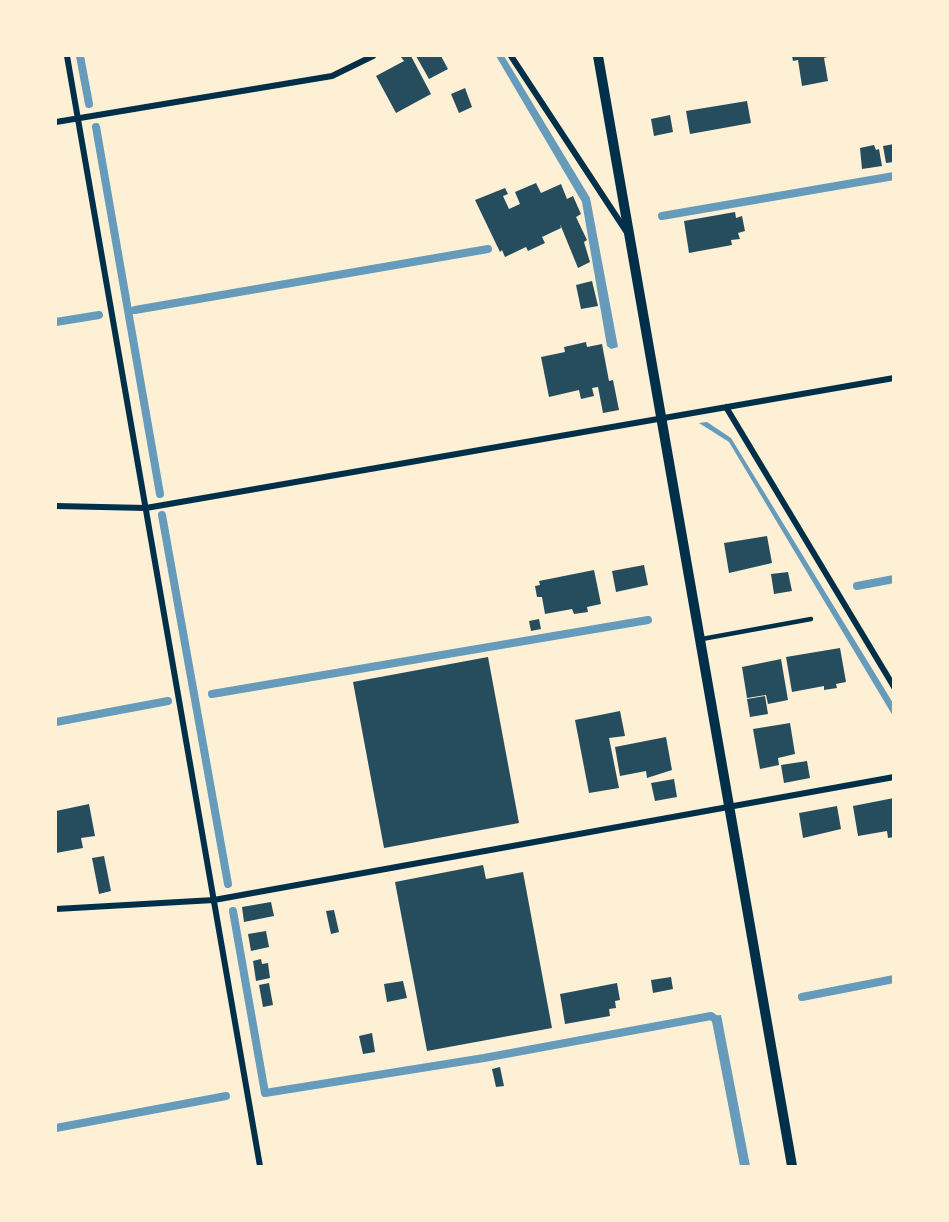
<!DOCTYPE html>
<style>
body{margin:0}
#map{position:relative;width:949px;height:1222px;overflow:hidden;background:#fdf0d5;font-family:Arial,sans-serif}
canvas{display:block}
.frame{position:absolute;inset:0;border:57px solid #fdf0d5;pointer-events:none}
</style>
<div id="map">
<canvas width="949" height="1222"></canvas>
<div class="frame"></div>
</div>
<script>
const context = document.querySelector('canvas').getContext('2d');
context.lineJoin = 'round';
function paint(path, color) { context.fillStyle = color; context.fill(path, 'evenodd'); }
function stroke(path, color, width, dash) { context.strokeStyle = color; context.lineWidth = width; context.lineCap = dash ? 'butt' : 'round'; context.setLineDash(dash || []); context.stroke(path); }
paint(new Path2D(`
 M 496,56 L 504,56 L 590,198 L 618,347 L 611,349 L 607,346 L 582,202 Z
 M 707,422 L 731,438 L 893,703 L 893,716 L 729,442 L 699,423 Z
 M 721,1015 L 750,1166 L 740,1166 L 711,1016 Z`), '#669bbc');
stroke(new Path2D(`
 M 80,56 L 89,104
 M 96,127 L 160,494
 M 662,216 L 894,176
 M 135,310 L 488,249
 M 56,322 L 99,315
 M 162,515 L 228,884
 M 857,586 L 894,579
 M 212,694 L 648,620
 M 56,722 L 168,701
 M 233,911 L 265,1093 L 484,1058 L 711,1016 L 718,1021
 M 802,997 L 894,979
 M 56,1128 L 226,1096`), '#669bbc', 8);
paint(new Path2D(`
 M 411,56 L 431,94 L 396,113 L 376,76 L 404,61 L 401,57 Z
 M 416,56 L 441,56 L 448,69 L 429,79 Z
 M 792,56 L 831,56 L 824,58 L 828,81 L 802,86 L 798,60 L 793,61 Z
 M 465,88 L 472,107 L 459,113 L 451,94 Z
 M 747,101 L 751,123 L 690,134 L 686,111 Z
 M 670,115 L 673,132 L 654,136 L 651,119 Z
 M 894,144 L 894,162 L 886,163 L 883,146 Z
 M 874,145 L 876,150 L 879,149 L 882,166 L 862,169 L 860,148 Z
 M 536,183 L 541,193 L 561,184 L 567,199 L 573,196 L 581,214 L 576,217 L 587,240 L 584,242 L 590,262 L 578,268 L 560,224 L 561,228 L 542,237 L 545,243 L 528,251 L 526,247 L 505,257 L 502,250 L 500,252 L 475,200 L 505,188 L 508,194 L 503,196 L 509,209 L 520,204 L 515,192 Z
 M 735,212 L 736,218 L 742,216 L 745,231 L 738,233 L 740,239 L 731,240 L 732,245 L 689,253 L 684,221 Z
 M 592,281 L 598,306 L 581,309 L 576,285 Z
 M 586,342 L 587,347 L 602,344 L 609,381 L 613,380 L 619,410 L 603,413 L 598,387 L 592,388 L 594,396 L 581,399 L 579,390 L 549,397 L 541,357 L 565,352 L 564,347 Z
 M 767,536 L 772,563 L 729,573 L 724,543 Z
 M 644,565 L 648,585 L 616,592 L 612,571 Z
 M 594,570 L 601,604 L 587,607 L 588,612 L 574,614 L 572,609 L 545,614 L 542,597 L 537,597 L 535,586 L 540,585 L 539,581 Z
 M 788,572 L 792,591 L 774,594 L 771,574 Z
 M 539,619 L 541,629 L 531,631 L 529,621 Z
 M 840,648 L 846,682 L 836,684 L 837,688 L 824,690 L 824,686 L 792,692 L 786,657 Z
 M 488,657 L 519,823 L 384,848 L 353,682 Z
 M 781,659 L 788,700 L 768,704 L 766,695 L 747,698 L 742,667 Z
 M 765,696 L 768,714 L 750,717 L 747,699 Z
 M 620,711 L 625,736 L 609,738 L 619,788 L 589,793 L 575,720 Z
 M 790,723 L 795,754 L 778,758 L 779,765 L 760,769 L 753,729 Z
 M 666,737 L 672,770 L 647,778 L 646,771 L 620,776 L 615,747 Z
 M 807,761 L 810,778 L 784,783 L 781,765 Z
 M 674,779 L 677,797 L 655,801 L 651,783 Z
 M 894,798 L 894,837 L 888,838 L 887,831 L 858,836 L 853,806 Z
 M 89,804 L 95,836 L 81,838 L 83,848 L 56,853 L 56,811 Z
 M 837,806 L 841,829 L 803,838 L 799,813 Z
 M 104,856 L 111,891 L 99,894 L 92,858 Z
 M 483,865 L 486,879 L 523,872 L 552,1028 L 427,1051 L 395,882 Z
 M 271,902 L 274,916 L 244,922 L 242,907 Z
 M 334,910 L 339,932 L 331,934 L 326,911 Z
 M 266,931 L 269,947 L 251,951 L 248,934 Z
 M 261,959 L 262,964 L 268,963 L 270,978 L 256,981 L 253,961 Z
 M 671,977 L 673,989 L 653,993 L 651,980 Z
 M 403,981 L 407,998 L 387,1002 L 384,984 Z
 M 269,983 L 273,1005 L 263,1007 L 259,985 Z
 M 617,983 L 620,1000 L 615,1001 L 616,1008 L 609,1009 L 610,1016 L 565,1024 L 560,994 Z
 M 372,1033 L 375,1052 L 363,1054 L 359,1036 Z
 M 500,1067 L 504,1086 L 496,1087 L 492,1069 Z`), '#264d5e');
stroke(new Path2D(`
 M 702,639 L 811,619`), '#003049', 4.5);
stroke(new Path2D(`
 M 67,56 L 260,1166
 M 511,56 L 626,231
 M 56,122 L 332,76 L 373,56
 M 726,407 L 894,687
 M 56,506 L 146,508 L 894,378
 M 56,909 L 214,900 L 894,777`), '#003049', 6);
stroke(new Path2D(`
 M 598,56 L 792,1166`), '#003049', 10);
</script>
